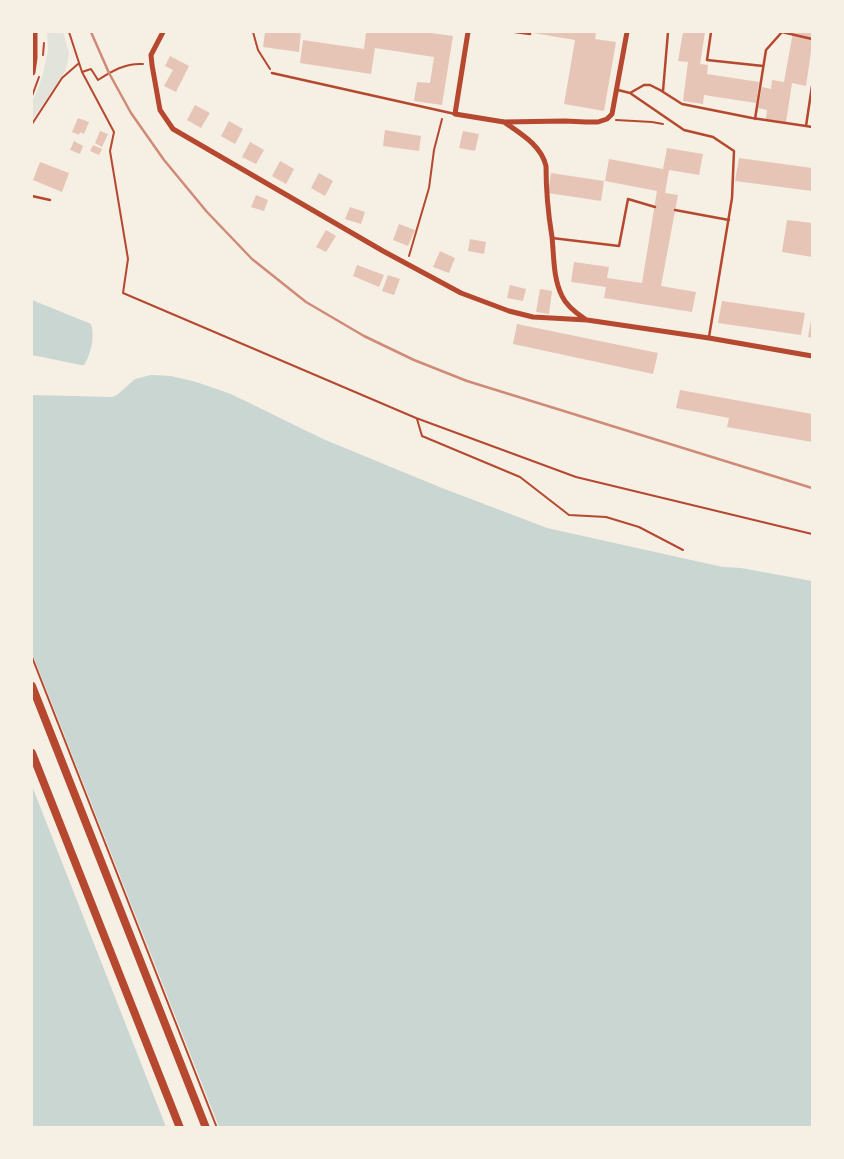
<!DOCTYPE html>
<style>
body{margin:0}
#map{position:relative;width:844px;height:1159px;overflow:hidden;background:#f6efe4;font-family:Rubik,sans-serif}
canvas{display:block}
.frame{position:absolute;inset:0;border:33px solid #f6efe4;pointer-events:none}
</style>
<div id="map">
<canvas width="844" height="1159"></canvas>
<div class="frame"></div>
</div>
<script>
const context = document.querySelector('canvas').getContext('2d');
context.lineJoin = 'round';
function paint(path, color) { context.fillStyle = color; context.fill(path, 'evenodd'); }
function stroke(path, color, width, dash) { context.strokeStyle = color; context.lineWidth = width; context.lineCap = dash ? 'butt' : 'round'; context.setLineDash(dash || []); context.stroke(path); }
paint(new Path2D(`
 M 47,32 L 63,32 L 69,53 L 66,70 L 32,120 L 32,101 L 36,94 L 43,74 L 48,50 Z`), '#e2e4dc');
paint(new Path2D(`
 M 32,300 L 91,324 C 95,335 91,355 84,365 L 81,365 L 32,355 Z
 M 151,375 L 171,376 L 196,382 L 231,394 L 323,439 L 442,488 L 547,528 L 691,560 L 723,567 L 741,568 L 812,581 L 812,1127 L 32,1128 L 32,395 L 112,397 L 117,395 L 135,379 Z`), '#c9d6d2');
paint(new Path2D(`
 M 32,653 L 219,1127 L 166,1127 L 32,786 Z`), '#f6efe4');
paint(new Path2D(`
 M 265,32 L 301,32 L 299,52 L 263,47 Z
 M 366,32 L 424,32 L 453,36 L 442,105 L 414,101 L 417,82 L 430,83 L 434,57 L 375,48 L 371,74 L 300,63 L 303,40 L 364,49 Z
 M 533,32 L 596,32 L 595,39 L 616,42 L 604,111 L 564,104 L 575,40 L 533,33 Z
 M 683,32 L 705,32 L 700,64 L 708,65 L 707,74 L 759,82 L 756,103 L 704,95 L 703,104 L 683,101 L 688,62 L 678,61 Z
 M 793,32 L 812,32 L 812,45 L 806,86 L 792,83 L 786,122 L 766,119 L 767,110 L 758,108 L 762,87 L 771,89 L 772,80 L 784,82 Z
 M 170,56 L 189,66 L 176,92 L 164,86 L 173,70 L 165,66 Z
 M 195,105 L 210,113 L 201,128 L 187,120 Z
 M 78,118 L 89,122 L 84,134 L 80,132 L 79,135 L 72,132 Z
 M 229,121 L 243,129 L 235,144 L 221,136 Z
 M 385,130 L 421,136 L 419,151 L 383,146 Z
 M 100,131 L 108,134 L 102,147 L 95,143 Z
 M 463,131 L 479,134 L 475,151 L 459,148 Z
 M 74,141 L 83,146 L 80,154 L 70,150 Z
 M 250,142 L 264,150 L 256,164 L 242,157 Z
 M 93,145 L 102,149 L 99,155 L 90,151 Z
 M 667,148 L 703,154 L 699,175 L 669,170 L 665,193 L 678,195 L 661,286 L 696,292 L 692,312 L 604,298 L 606,287 L 571,282 L 574,262 L 609,267 L 607,278 L 642,283 L 657,191 L 605,181 L 609,159 L 663,169 Z
 M 739,158 L 812,168 L 812,191 L 735,181 Z
 M 280,161 L 294,169 L 286,184 L 272,176 Z
 M 40,162 L 69,173 L 62,192 L 33,180 Z
 M 319,173 L 333,181 L 325,196 L 311,188 Z
 M 551,173 L 604,181 L 601,201 L 548,193 Z
 M 256,195 L 268,200 L 264,211 L 251,207 Z
 M 350,207 L 365,212 L 361,224 L 345,219 Z
 M 787,220 L 812,223 L 812,257 L 782,252 Z
 M 399,224 L 415,230 L 408,246 L 393,240 Z
 M 326,230 L 336,236 L 326,252 L 316,247 Z
 M 470,239 L 486,242 L 484,254 L 468,251 Z
 M 440,251 L 455,258 L 449,273 L 433,267 Z
 M 357,265 L 384,275 L 379,287 L 353,276 Z
 M 388,275 L 400,279 L 394,295 L 382,291 Z
 M 510,285 L 526,289 L 523,301 L 507,298 Z
 M 540,289 L 552,291 L 549,314 L 536,312 Z
 M 722,301 L 805,313 L 801,335 L 718,323 Z
 M 811,320 L 812,321 L 812,338 L 808,337 Z
 M 517,324 L 658,353 L 653,374 L 513,344 Z
 M 680,390 L 812,414 L 812,442 L 727,427 L 729,418 L 676,408 Z`), '#e6c5b7');
stroke(new Path2D(`
 M 69,32 L 82,72 L 91,69 L 98,80 C 112,71 125,63 143,64
 M 253,32 L 258,50 L 270,69
 M 43,55 L 44,43
 M 82,72 L 114,132 L 110,151 L 128,259 L 123,293 L 416,418 L 576,477 L 812,534
 M 32,96 L 39,77
 M 616,120 L 652,122 L 663,124
 M 32,124 L 62,78 L 78,64
 M 409,256 L 429,188 L 434,150 L 442,119
 M 417,419 L 422,436 L 520,477 L 569,515 L 606,517 L 639,527 L 683,550
 M 32,657 L 217,1128`), '#b5482f', 2);
stroke(new Path2D(`
 M 515,32 L 530,34 L 530,33
 M 711,32 L 707,60 L 763,66
 M 272,73 L 455,114
 M 812,86 L 806,126 L 812,127
 M 618,90 L 630,93 L 684,130 L 713,137 L 734,151 L 732,198 L 709,337
 M 663,91 L 668,32
 M 630,93 L 644,85 L 650,85 L 660,90 L 682,104 L 752,118 L 806,126
 M 755,119 L 766,50 L 782,32 L 812,39
 M 32,196 L 50,200
 M 675,210 L 729,220
 M 552,238 L 619,246 L 628,199 L 655,207`), '#b5482f', 2.5);
stroke(new Path2D(`
 M 163,32 L 151,55 L 152,65 L 160,110 L 173,129 L 383,251 L 461,293 L 509,311 L 533,317 L 587,320 L 709,338 L 812,356
 M 468,32 L 455,114 L 504,122 L 565,121 L 586,122 L 598,122 L 607,119 L 612,114 L 627,32
 M 504,122 C 521,134 541,145 546,166 C 546,191 548,213 552,237 C 554,256 553,278 562,296 C 566,305 576,313 585,319`), '#b5482f', 5);
stroke(new Path2D(`
 M 32,72 L 34,58 L 34,32`), '#b5482f', 7);
stroke(new Path2D(`
 M 32,686 L 206,1128
 M 32,753 L 180,1128`), '#b5482f', 8);
stroke(new Path2D(`
 M 91,32 L 109,73 L 131,113 L 164,160 L 207,212 L 252,259 L 306,302 L 364,336 L 414,360 L 467,381 L 812,488`), '#cf8b77', 2.5);
</script>
